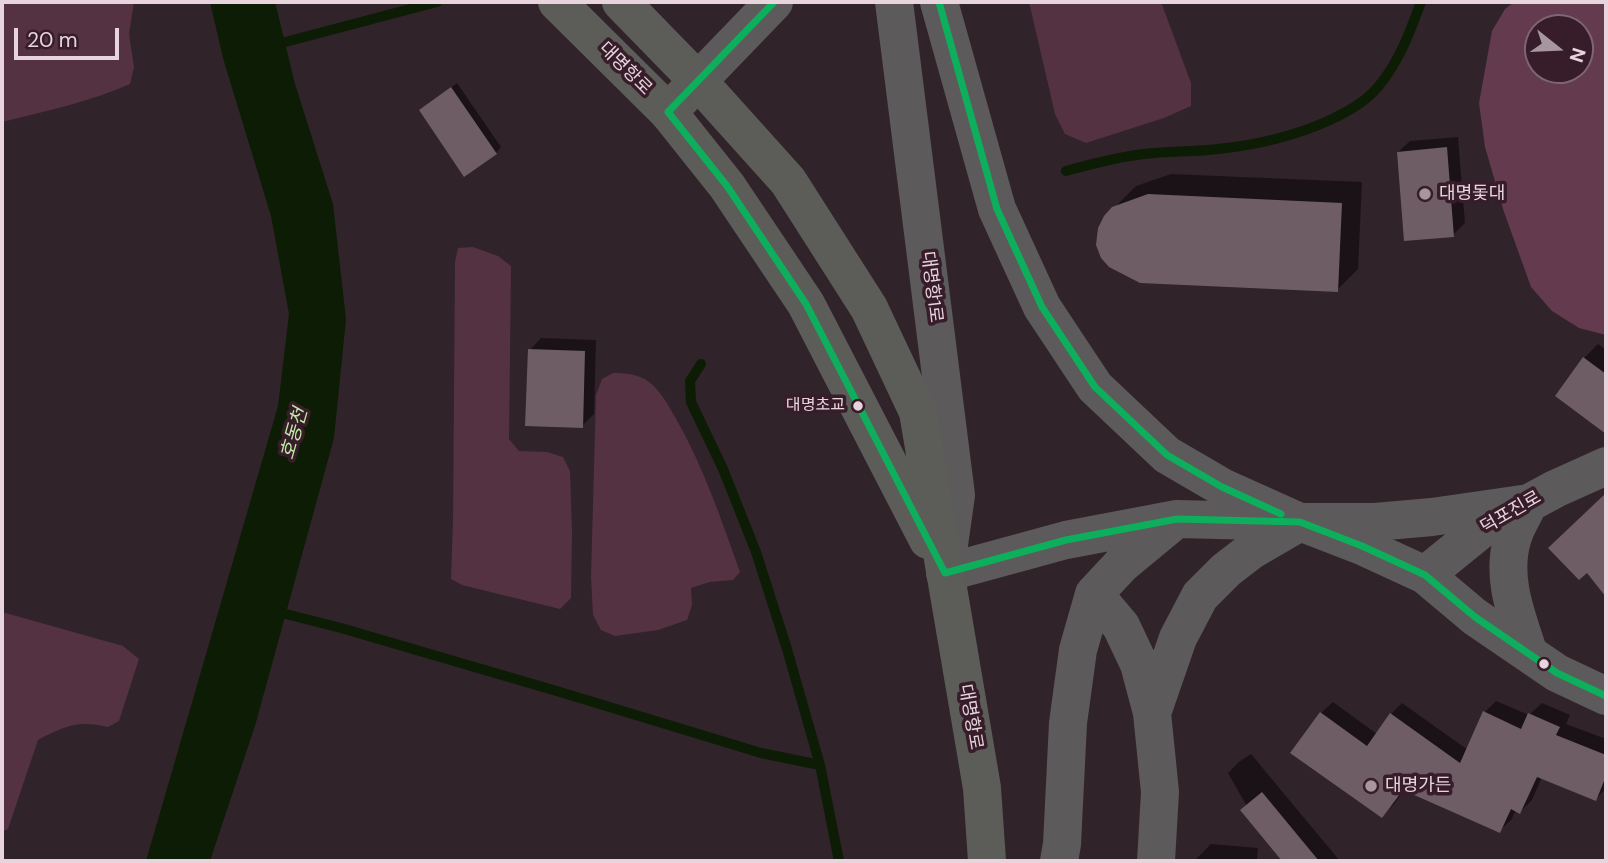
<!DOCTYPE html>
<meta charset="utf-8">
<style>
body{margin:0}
#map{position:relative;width:1608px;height:863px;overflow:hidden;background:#31232a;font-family:"DM Sans",sans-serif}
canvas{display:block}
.frame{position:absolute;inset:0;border:4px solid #e7d4dc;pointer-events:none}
.north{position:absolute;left:1524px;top:14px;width:70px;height:70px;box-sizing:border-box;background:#371d29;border:2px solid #7d6671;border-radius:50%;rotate:108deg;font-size:19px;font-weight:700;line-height:28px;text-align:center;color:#e7d4dc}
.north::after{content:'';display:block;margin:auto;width:24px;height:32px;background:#a7969e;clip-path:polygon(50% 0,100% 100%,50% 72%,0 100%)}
.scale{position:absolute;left:14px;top:28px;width:105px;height:32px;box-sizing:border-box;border:4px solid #e7d4dc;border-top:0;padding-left:9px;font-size:21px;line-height:24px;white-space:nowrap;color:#e7d4dc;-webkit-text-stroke:5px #371d29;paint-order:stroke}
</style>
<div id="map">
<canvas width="1608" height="863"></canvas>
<div class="frame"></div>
<div class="north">N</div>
<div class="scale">20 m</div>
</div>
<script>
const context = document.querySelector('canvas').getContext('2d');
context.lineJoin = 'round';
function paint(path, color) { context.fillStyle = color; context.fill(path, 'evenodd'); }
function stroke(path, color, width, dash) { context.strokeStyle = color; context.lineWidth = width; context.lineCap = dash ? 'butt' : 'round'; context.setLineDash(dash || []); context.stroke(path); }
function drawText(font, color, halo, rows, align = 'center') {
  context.font = font + ' "DM Sans","Noto Sans KR",sans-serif'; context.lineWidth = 7; context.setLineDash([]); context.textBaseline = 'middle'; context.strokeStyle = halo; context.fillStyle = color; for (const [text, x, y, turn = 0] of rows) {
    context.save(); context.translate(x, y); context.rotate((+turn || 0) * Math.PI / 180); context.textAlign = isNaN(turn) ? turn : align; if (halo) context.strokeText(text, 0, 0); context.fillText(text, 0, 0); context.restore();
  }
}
paint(new Path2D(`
 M 2,2 L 134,2 L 129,34 L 134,67 L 130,84 C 90,102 45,111 2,122 Z
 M 1029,2 L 1161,2 L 1191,83 L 1191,106 L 1164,118 L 1086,143 L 1065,134 L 1055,114 Z
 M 473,247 L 498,256 L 511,266 L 509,439 L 519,451 L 547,452 L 563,457 L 570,471 L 572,532 L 571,598 L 560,609 L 462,585 L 451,579 L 453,520 L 455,262 L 458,248 Z
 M 613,373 C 625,373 639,374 649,382 C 660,390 668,405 675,417 C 703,465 721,519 740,572 L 733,580 L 710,582 L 691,588 L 692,605 L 687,620 L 658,630 L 615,636 L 601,630 L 593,615 L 591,576 L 596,395 L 602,379 Z
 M 2,612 L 123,646 L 139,659 L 119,721 L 108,727 C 78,720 65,726 38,740 L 8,829 L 2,832 Z`), '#543242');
paint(new Path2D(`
 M 1514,2 L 1606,2 L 1606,335 L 1579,328 L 1552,311 L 1531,287 L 1504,212 L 1485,147 L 1479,103 L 1492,31 L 1505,9 ZM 1538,28 L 1580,28 L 1580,70 L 1538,70 Z`), '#643a4f');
paint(new Path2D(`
 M 210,2 L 275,2 L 295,84 L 333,204 L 346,319 L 334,438 L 255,726 L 210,861 L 146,861 L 278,406 L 289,314 L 271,216 L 223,58 Z`), '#0d1c04');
paint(new Path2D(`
 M 457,83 L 501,147 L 496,153 L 427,105 Z
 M 1458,137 L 1465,223 L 1453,235 L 1398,152 L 1410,141 Z
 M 1171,174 L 1362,182 L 1358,269 L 1337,290 L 1114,208 L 1136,186 Z
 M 541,338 L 596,340 L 594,414 L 582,426 L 530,350 Z
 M 1598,344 L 1606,350 L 1606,432 L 1557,396 L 1584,358 Z
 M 1606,495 L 1606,594 L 1587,570 L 1550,548 Z
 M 1496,701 L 1529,715 L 1542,703 L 1570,715 L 1566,724 L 1606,739 L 1606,788 L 1596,799 L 1542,777 L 1532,800 L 1520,812 L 1516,810 L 1511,820 L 1499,831 L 1405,789 L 1394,804 L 1382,816 L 1321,713 L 1333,702 L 1377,734 L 1391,714 L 1402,703 L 1468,750 L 1485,712 Z
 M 1251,754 L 1340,861 L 1284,861 L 1265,838 L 1228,773 L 1239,762 Z
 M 1211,844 L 1258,848 L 1257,861 L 1194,861 Z`), '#0007');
stroke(new Path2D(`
 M 274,45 L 437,2
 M 1066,171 C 1091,164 1117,157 1144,154 C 1168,151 1193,152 1218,149 C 1257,145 1295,136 1330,120 C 1349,111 1365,102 1378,87 C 1399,62 1410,32 1421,2
 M 701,364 L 690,381 L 691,402 L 723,469 L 756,552 L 787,649 L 820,765
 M 274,611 L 341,628 L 560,692 L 761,753 L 820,765 L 839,861`), '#0d1c04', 10);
paint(new Path2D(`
 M 451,87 L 497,154 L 464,177 L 419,110 Z
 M 1447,147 L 1454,237 L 1404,241 L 1397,152 Z
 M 1148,194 L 1342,203 L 1338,292 L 1140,283 L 1109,267 L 1101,258 L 1096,245 L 1098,228 L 1104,216 L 1112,207 Z
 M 528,349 L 585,351 L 583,428 L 525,426 Z
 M 1583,357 L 1606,374 L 1606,434 L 1555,396 Z
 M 1606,493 L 1606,597 L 1587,573 L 1579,580 L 1548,548 Z
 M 1483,711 L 1521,729 L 1528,713 L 1560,727 L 1556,735 L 1606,755 L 1606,776 L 1596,801 L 1537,777 L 1520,814 L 1511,809 L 1500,833 L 1403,790 L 1382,818 L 1290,753 L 1320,712 L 1367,746 L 1390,713 L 1460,763 Z
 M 1262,792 L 1319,861 L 1282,861 L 1240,810 Z`), '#6e5d65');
stroke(new Path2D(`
 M 894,2 L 956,495 L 945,573 L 1066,540 L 1177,519 L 1300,522 L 1362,546 L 1425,575 L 1475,617 L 1557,673 L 1606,696
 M 939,2 L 997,209 L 1042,307 L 1095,387 L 1167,455 L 1222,487 L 1300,522 L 1375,522 L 1432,517 L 1529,503
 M 668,112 L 774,2
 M 1529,503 C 1524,514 1516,526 1513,537 C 1500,577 1517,617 1529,654
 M 1425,575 L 1483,528 L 1555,489 L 1606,466
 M 1094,594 L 1121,626 L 1139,664 L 1152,713 L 1160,792 L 1156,861
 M 1152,713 L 1178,638 L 1200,596 L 1226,570 L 1252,550 L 1300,522
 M 1059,861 L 1062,844 L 1068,723 L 1078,650 L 1094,594 L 1122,564 L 1174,521`), '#5c5a5a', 38);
stroke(new Path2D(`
 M 557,2 L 668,112 L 727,186 L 806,304 L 928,540
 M 621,2 L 698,81 L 788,181 L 869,308 L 918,412 L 982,788 L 987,861`), '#5c5d59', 38);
stroke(new Path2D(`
 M 774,2 L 668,112 L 727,186 L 806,304 L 945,573 L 1066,540 L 1177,519 L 1300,522 L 1362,546 L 1425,575 L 1475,617 L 1557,673 L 1606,696
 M 939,2 L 997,209 L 1042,307 L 1095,387 L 1167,455 L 1222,487 L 1281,514`), '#0daf5c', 7);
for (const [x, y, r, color] of [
 [1425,194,7,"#a7969e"],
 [858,406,6,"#e7d4dc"],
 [1544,664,6,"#e7d4dc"],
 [1371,786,7,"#a7969e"]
]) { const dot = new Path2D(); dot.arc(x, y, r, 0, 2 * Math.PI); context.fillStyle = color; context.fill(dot); stroke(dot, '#371d29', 2.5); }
drawText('16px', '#e7d4dc', '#371d29', [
 ["대명초교",845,406]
], 'right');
drawText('18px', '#e7d4dc', '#371d29', [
 ["대명항로",625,69,45],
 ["대명항1로",931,287,83],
 ["덕포진로",1511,513,-30],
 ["대명항로",970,717,80]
]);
drawText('18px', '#e7d4dc', '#371d29', [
 ["대명돛대",1439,194],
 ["대명가든",1385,786]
], 'left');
drawText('italic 19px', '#beeaa5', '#371d29', [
 ["호동천",295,434,-74]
]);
</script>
